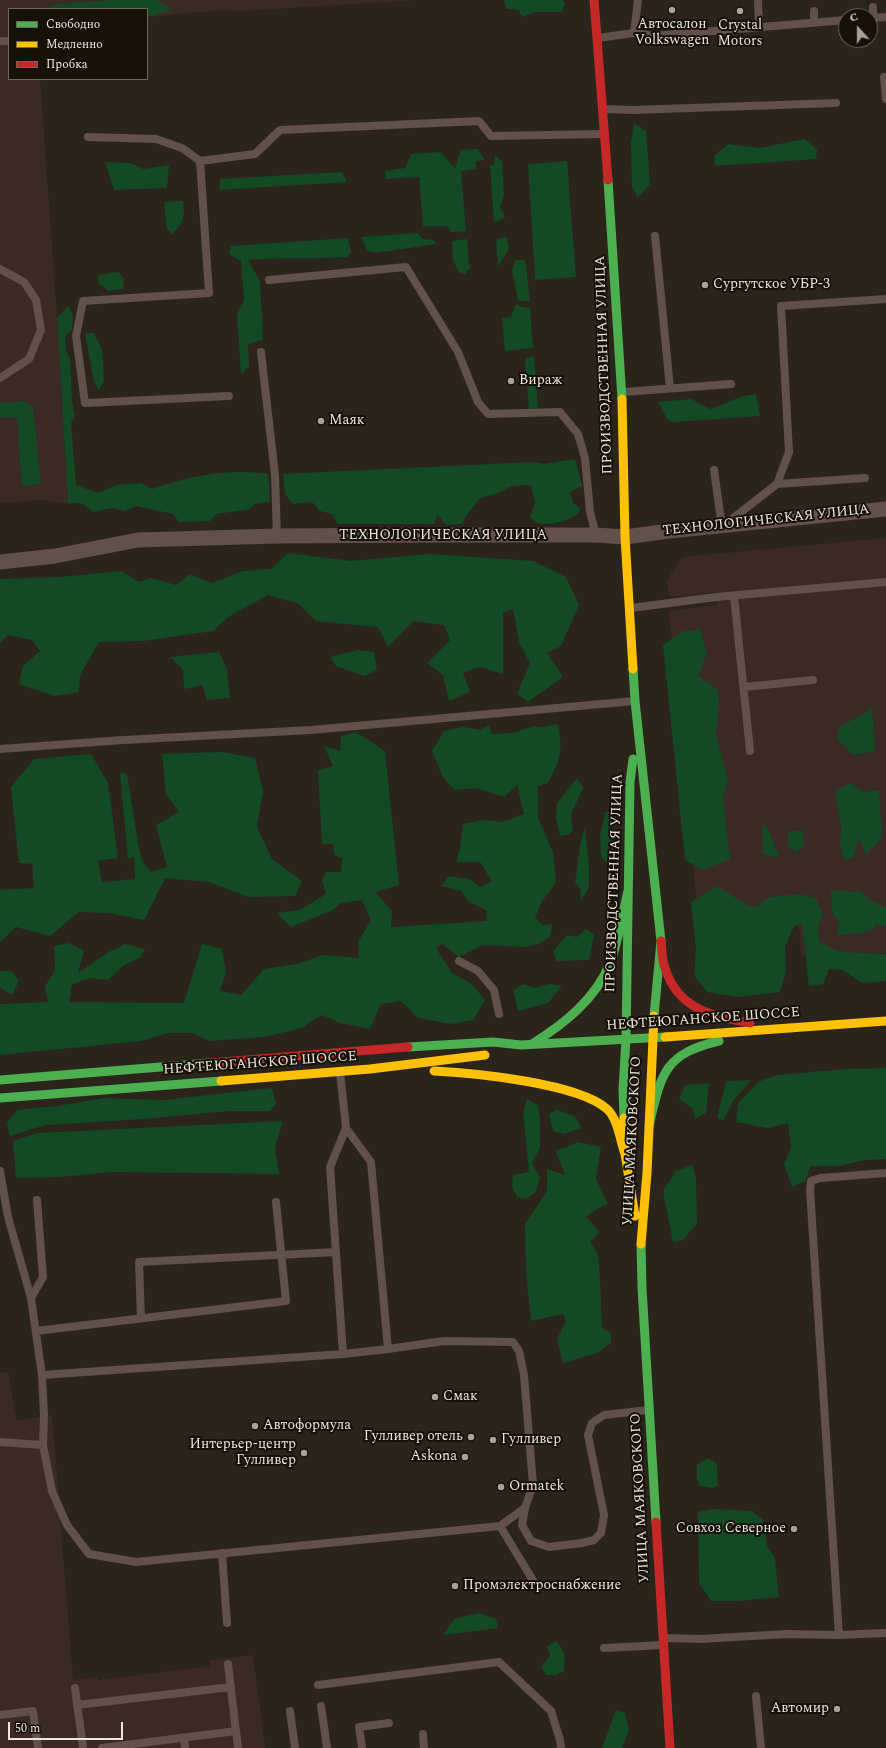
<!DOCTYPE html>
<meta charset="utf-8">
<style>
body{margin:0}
#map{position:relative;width:886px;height:1748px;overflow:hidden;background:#2b241a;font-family:Spectral,serif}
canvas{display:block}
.legend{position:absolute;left:8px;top:8px;width:140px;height:72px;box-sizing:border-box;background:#151008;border:1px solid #6c665c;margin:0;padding:5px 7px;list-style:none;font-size:12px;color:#efe6db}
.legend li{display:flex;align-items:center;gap:8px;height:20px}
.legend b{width:20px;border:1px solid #6c665c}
.north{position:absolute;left:838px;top:8px;width:40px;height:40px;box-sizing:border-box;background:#151008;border:1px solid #6c665c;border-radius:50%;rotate:339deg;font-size:11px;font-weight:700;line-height:16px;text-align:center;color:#efe6db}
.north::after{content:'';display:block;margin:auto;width:14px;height:18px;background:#aaa297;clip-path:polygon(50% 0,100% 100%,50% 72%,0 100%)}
.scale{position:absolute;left:8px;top:1722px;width:115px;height:18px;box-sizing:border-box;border:2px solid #efe6db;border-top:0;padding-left:5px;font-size:12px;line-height:14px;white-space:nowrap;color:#efe6db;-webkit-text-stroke:3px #151008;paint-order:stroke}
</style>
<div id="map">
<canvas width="886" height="1748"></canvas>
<ul class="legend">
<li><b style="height:5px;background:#4caf50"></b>Свободно</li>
<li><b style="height:5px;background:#ffc107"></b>Медленно</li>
<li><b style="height:5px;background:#c62828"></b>Пробка</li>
</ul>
<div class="north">С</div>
<div class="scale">50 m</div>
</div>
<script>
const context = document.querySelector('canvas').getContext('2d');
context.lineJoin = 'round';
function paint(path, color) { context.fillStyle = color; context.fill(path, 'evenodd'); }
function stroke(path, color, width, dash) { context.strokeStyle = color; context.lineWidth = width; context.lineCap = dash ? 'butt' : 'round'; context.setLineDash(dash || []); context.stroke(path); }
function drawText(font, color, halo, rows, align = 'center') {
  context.font = font + ' Spectral,serif'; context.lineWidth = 4; context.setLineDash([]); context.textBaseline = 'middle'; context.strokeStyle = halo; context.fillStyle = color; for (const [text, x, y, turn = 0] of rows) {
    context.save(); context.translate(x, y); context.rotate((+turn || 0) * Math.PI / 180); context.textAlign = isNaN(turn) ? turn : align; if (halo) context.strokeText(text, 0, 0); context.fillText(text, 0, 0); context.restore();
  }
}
paint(new Path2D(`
 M 0,0 L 418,0 L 240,11 L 223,10 L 147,17 L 147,9 L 9,9 L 9,79 L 40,79 L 57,318 L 68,504 L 42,500 L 0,503 Z
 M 886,538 L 886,953 L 801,956 L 798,915 L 702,959 L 669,611 L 717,605 L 716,592 L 669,597 L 667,580 L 682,557 Z
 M 8,1372 L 17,1421 L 52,1415 L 73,1680 L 97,1677 L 98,1680 L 210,1666 L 210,1660 L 253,1655 L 265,1748 L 0,1748 L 0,1373 Z`), '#3b2925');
paint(new Path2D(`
 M 114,0 L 158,0 L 171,10 L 147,17 L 147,9 L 46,9 L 56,4 Z
 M 504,0 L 563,0 L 565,5 L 561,12 L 535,12 L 522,17 L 519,10 L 507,9 Z
 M 634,123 L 646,131 L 650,184 L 638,198 L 632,187 L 631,143 Z
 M 804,139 L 817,149 L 816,159 L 715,166 L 714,156 L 728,144 L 760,148 Z
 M 478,149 L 485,160 L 476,161 L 476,169 L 461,171 L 466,231 L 451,232 L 448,226 L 423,226 L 419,177 L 386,179 L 385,171 L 405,168 L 411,154 L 440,152 L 455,168 L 461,150 Z
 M 495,155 L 502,162 L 504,196 L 500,207 L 505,217 L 494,223 L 490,165 L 494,165 Z
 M 567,161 L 576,277 L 535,280 L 528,164 Z
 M 105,162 L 130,163 L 143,169 L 169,165 L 167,188 L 114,190 Z
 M 342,172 L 347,182 L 219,190 L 220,179 Z
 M 183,201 C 185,217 184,221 173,234 L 167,229 L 164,202 Z
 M 418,233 L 423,239 L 434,240 L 436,244 L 375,253 L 367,250 L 361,237 Z
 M 507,237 L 509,249 L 498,267 L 496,239 Z
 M 348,238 L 351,252 L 347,257 C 314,259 281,257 248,260 L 260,281 L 263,340 L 248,344 L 249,367 L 241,374 L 237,315 L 244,300 L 241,261 L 229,254 L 231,246 Z
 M 467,239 L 469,265 L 472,265 L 465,274 L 459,272 L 453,261 L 452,241 Z
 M 515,260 L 525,260 L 530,301 L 518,301 L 512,270 Z
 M 119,272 L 124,279 L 123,289 L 109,291 L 99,284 L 98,275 Z
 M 516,304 L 522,307 L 530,308 L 533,348 L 505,351 L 502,318 L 511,317 Z
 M 68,306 L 73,316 L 72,330 L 65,336 L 66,351 L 70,358 L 72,402 L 75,416 L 71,423 L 76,485 L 98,493 L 117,485 L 141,483 L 152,489 C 188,476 230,468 268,474 L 270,502 L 254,504 L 251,509 L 216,514 L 210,521 L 179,522 L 173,514 L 136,506 L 125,511 L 113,508 L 93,512 C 85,504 79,501 68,504 L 57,318 Z
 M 85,333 L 94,333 L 102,349 L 104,381 L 99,390 L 94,382 Z
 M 534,356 L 538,408 L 529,410 L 525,359 Z
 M 756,394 L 760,416 L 673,422 L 667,419 L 658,402 L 691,399 L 710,409 C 726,404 740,395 756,394 Z
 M 23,401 L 33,407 L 41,484 L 22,486 L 17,417 L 0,418 L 0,403 Z
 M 575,459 L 582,486 L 570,492 L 573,502 L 581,510 C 574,520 549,527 538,523 C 535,522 532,519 530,518 L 535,502 L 531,485 L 512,486 L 498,493 L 480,498 L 466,516 L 462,524 L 446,525 L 437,514 L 435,524 L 338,524 L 332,514 L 320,511 L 312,502 L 293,504 L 285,494 L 283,474 L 532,462 L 544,464 Z
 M 288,553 L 351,561 L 430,554 L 533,561 L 566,577 L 579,605 L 561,646 L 547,653 L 563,677 L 528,702 L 517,694 L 530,663 L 519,642 L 513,609 L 503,613 L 503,674 L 480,667 L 463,673 L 470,692 L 449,701 L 443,675 L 427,663 L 450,640 L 444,625 L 413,621 L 388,647 L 378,627 L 316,621 L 299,604 L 268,595 L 228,617 L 213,631 L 143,641 L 99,642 L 80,675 L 79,692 L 54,696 L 19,684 L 23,666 L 40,651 L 32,640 L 8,635 L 0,643 L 0,579 L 60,577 L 122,571 L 139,582 L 151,578 L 176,585 L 190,574 L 211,583 L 243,571 L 271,569 Z
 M 700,630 L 707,653 L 698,676 L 718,690 L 719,704 L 716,735 L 728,779 L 723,798 L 730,859 L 703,870 L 685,860 L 663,645 L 683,631 Z
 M 358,650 L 374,652 L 377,670 L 364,676 L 336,666 L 330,657 Z
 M 219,652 L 227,670 L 230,698 L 207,700 L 202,685 L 184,689 L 183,670 L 170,657 Z
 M 872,709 L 875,751 L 853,755 L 837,739 L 839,727 Z
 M 558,724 C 563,750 561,759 548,783 L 538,786 L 538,818 L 553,852 L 556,883 L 542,901 L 535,918 L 543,925 L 552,924 L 550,937 L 538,944 L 525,947 L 483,945 L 459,957 L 442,944 L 436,948 L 452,973 L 472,984 L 485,1000 L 473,1020 L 451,1024 L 418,1018 L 401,1001 L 381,1004 L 370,1029 L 340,1023 L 322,1015 L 301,1028 L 265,1037 L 210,1041 L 191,1033 L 168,1033 L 141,1041 L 0,1055 L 0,1004 L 48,1002 L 45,986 L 55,971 L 54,946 L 69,943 L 84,951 L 78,973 L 107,953 L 125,944 L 145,949 L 140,958 L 124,965 L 108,980 L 91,978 L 72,984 L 69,1002 L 184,1003 L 202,944 L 222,949 L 226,973 L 220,991 L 241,995 L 264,969 L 297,964 L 323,955 L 359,958 L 358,942 L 371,920 L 362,900 L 341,903 L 333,910 L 291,927 L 277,913 L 300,910 L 326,894 L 322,880 L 326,872 L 341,872 L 342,858 L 334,855 L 333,844 L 322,844 L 318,770 L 333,766 L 324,746 L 340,751 L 341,736 L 356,732 L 385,751 L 399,885 L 375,892 L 392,911 L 391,927 L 487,921 L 486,910 L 469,902 L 461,891 L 441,886 L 449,876 L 469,879 L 480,887 L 492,881 L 480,862 L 456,862 L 460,849 L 463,824 L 482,820 L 503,822 L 524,814 L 517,785 L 504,797 L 476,788 L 454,790 L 443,777 L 432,751 L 444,731 L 463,727 L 480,730 L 489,725 L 492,734 L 514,733 L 533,726 L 541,727 Z
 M 222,752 L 255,758 L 263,791 L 257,827 L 272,859 L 302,881 L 295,896 L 248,897 L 209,882 L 165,878 L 144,920 L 109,913 L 79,912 L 50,936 L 16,927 L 0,942 L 0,890 L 34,888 L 32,864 L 19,863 L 11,787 L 34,759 L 91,754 L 108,783 L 118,858 L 98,861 L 102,882 L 135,879 L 134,857 L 128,859 L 120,773 L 127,774 L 138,843 L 142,861 L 151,872 L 167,867 L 156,825 L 179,812 L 166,794 L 162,754 Z
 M 577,778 L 583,787 L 571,815 L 573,831 L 567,835 L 560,836 L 556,818 L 557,803 Z
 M 851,783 L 864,792 L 879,790 L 882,837 L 866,854 L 859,838 L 853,858 L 844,860 L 840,844 L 841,826 L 835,791 Z
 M 613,811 C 610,828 610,846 607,863 L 601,857 L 600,836 L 605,812 Z
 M 762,823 L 770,832 L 779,858 L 763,854 Z
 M 585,828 L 589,866 L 589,887 L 581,901 L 580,889 L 575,882 C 579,864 578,845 585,828 Z
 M 802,830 L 805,845 L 795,852 L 788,846 L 788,832 Z
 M 717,886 L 745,904 L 756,907 L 769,897 L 799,894 L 816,898 L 823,915 L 818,927 L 819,942 L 841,952 L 886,954 L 886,981 L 863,983 L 842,970 L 829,969 L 823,984 L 809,986 L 802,923 L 794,926 L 785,947 L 786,972 L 780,992 L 737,997 L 707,992 L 694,975 L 696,949 L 691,902 Z
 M 831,890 L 861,892 L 870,900 L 886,908 L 886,926 L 876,924 L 870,932 L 837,935 L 839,923 L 832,911 Z
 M 586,929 L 594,935 L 589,960 L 556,961 L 553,951 L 567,935 L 577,937 Z
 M 0,971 L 12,971 L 19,981 L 12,995 L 0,988 Z
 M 523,984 L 534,988 L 549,984 L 562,986 L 548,1003 L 518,1011 L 513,990 Z
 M 886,1068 L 886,1159 L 865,1160 L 839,1166 L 811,1166 L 805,1181 L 792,1187 L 784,1164 L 791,1148 L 788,1123 L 767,1128 L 736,1122 L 738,1103 L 758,1082 L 777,1075 L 848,1069 Z
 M 751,1080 L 733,1101 L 724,1120 L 717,1119 L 726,1081 Z
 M 709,1083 L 706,1113 L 695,1119 L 692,1108 L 679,1099 L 685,1085 Z
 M 272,1088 L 276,1104 L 270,1111 L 229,1111 L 144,1119 L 46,1125 L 10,1136 L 7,1123 L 17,1110 L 57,1106 L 104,1098 L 164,1100 Z
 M 527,1099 L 538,1105 L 540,1120 L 540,1148 L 532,1163 L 540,1178 L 535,1193 L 526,1199 L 517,1197 L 512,1186 L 513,1175 L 529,1172 L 523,1112 Z
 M 557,1110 L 574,1116 L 582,1128 L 563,1134 L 553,1131 L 549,1114 Z
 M 283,1121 L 275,1148 L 279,1174 L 111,1172 L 59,1177 L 16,1178 L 13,1141 L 37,1133 Z
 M 578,1142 L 601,1147 L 596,1179 L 608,1204 L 595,1210 L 586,1217 L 600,1232 L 590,1242 L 598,1254 L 600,1279 L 602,1328 L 611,1333 L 611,1343 L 597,1353 L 563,1363 L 557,1339 L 566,1321 L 563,1314 L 531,1321 L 526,1271 L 525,1224 L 547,1191 L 547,1169 L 565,1175 L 556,1151 Z
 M 692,1165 L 696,1178 L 697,1223 L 683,1240 L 673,1242 L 663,1191 L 676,1171 Z
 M 708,1458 L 717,1464 L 718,1486 L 713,1488 L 699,1486 L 697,1479 L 697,1465 Z
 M 713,1509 L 752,1511 L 763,1520 L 767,1546 L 775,1558 L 779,1597 L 739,1601 L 711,1601 L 699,1583 L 698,1512 Z
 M 479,1613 L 496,1619 L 498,1628 L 443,1635 L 454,1619 Z
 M 557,1641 L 565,1655 L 564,1671 L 556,1675 L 546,1675 L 541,1667 L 550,1655 L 547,1646 Z
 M 616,1710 L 625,1713 L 629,1730 L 622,1748 L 602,1748 Z`), '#134924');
stroke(new Path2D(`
 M 758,0 L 759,27
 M 873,7 L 873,18
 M 814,11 L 814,23
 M 870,18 L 886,17
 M 634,33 L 638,0
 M 598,38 L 634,33 L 653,36 L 846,20
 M 0,41 L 9,41
 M 884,77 L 886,99
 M 604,109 L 633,110 L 836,103
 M 88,137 L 156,139 L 182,148 L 200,161 L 255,154 L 280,130 L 479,121 L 491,136 L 604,134
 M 200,161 L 209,293 L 83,301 L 76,336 L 85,403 L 229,396
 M 655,236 L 670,388
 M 0,269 L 24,282 L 36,300 L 41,330 L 29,359 L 0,378
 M 269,280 L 406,267 L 458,352 L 478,402 L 488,414 L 560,412 L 578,434 L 585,458 L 590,512 L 596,535
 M 261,352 L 275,475 L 277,536
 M 623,392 L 731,384
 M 714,470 L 722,527
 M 777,484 L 865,478
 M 727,523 L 777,484 L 789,452 L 781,306 L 886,299
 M 734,596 L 750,751
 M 631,608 L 716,597 L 886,582
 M 744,687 L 813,680
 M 0,749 L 123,740 L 311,730 L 635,701
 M 459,961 L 478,971 L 494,990 L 499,1014
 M 340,1072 L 346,1128 L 330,1167 L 343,1354
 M 346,1128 L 371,1162 L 388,1349
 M 0,1171 L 8,1217 L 31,1298 L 42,1375
 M 31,1298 L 43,1277 L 37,1200
 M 141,1318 L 139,1262 L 336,1252
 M 36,1331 L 286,1301 L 276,1202
 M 444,1341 L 513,1342 L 519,1351 L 524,1375 L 533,1485 L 525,1508 L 500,1526 L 136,1562 L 89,1554 L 67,1525 L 52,1491 L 43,1445 L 44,1415 L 42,1375 L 343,1354 L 388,1349 Z
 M 0,1442 L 43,1445
 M 525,1508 L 522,1525 L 531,1541 L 549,1547 L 582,1543 L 594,1540 L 601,1533 L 604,1515 L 588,1435 L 592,1423 L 604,1415 L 648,1410
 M 500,1526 L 537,1587
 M 222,1553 L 227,1623
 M 839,1635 L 810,1190 L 811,1181 L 820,1178 L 886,1173
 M 664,1638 L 701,1639 L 786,1634 L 839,1635 L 886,1633
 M 604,1648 L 663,1645
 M 228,1664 L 238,1748
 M 318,1685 L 499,1662 L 551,1711 L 560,1740 L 561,1748
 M 75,1688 L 83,1748
 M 756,1696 L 761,1748
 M 77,1705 L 231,1687
 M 321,1706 L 327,1748
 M 290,1711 L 295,1748
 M 0,1715 L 33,1711 L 38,1748
 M 423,1734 L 424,1748
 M 184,1738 L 185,1748
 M 102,1748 L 236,1731
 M 362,1748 L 359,1727 L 389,1723`), '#62504a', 8);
stroke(new Path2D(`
 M 0,562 L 55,556 L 138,540 L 277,536 L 435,535 L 596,535 L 625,537 L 669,531 L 886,509`), '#62504a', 15);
stroke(new Path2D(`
 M 608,180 L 622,399
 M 633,669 L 635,701 L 661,941 L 654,1016
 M 532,1044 C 564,1024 596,999 610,963 C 619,940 622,915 628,891
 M 408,1047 L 493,1042 L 521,1045 L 665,1037
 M 0,1080 L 210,1063
 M 0,1098 L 221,1081
 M 624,1118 L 623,1089 L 626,1039 L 630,782 L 633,759
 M 649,1126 C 661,1075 663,1054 719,1041
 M 641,1244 L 642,1288 L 656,1522`), '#4caf50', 9);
stroke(new Path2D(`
 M 622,399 L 625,537 L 633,669
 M 665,1037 L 886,1021
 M 434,1071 C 474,1073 578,1083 607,1109 C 618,1119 620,1140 625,1154
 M 221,1081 L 370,1069 L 485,1055
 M 624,1118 L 625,1154 L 635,1216
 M 641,1244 L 647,1173 L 654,1016`), '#ffc107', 9);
stroke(new Path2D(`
 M 594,0 L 608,180
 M 661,941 C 662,950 662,960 665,968 C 678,1010 713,1016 750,1023
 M 210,1063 L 408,1047
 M 656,1522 L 670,1748`), '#c62828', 9);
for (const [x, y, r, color] of [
 [672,10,4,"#aaa297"],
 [740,11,4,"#aaa297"],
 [705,285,4,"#aaa297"],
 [511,381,4,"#aaa297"],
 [321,421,4,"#aaa297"],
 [435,1397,4,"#aaa297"],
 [255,1426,4,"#aaa297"],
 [471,1437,4,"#aaa297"],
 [493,1440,4,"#aaa297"],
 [304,1453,4,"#aaa297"],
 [465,1457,4,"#aaa297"],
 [501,1487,4,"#aaa297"],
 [794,1529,4,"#aaa297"],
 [455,1586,4,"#aaa297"],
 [837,1709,4,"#aaa297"]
]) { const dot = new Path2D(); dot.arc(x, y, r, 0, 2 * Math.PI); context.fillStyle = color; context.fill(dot); stroke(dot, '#151008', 1.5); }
drawText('14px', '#efe6db', '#151008', [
 ["Автосалон",672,25,"center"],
 ["Volkswagen",672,41,"center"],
 ["Crystal",740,26,"center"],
 ["Motors",740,42,"center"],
 ["Сургутское УБР-3",713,285],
 ["Вираж",519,381],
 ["Маяк",329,421],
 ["Смак",443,1397],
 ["Автоформула",263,1426],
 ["Гулливер отель",463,1437,"right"],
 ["Гулливер",501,1440],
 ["Интерьер-центр",296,1445,"right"],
 ["Гулливер",296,1461,"right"],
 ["Askona",457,1457,"right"],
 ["Ormatek",509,1487],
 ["Совхоз Северное",786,1529,"right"],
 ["Промэлектроснабжение",463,1586],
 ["Автомир",829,1709,"right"]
], 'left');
drawText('14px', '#efe6db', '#151008', [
 ["ПРОИЗВОДСТВЕННАЯ УЛИЦА",605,365,-92],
 ["ТЕХНОЛОГИЧЕСКАЯ УЛИЦА",766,521,-6],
 ["ТЕХНОЛОГИЧЕСКАЯ УЛИЦА",443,536],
 ["ПРОИЗВОДСТВЕННАЯ УЛИЦА",615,883,-88],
 ["НЕФТЕЮГАНСКОЕ ШОССЕ",703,1020,-4],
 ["НЕФТЕЮГАНСКОЕ ШОССЕ",260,1064,-4],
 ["УЛИЦА МАЯКОВСКОГО",633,1141,-87],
 ["УЛИЦА МАЯКОВСКОГО",641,1498,-93]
]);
</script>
